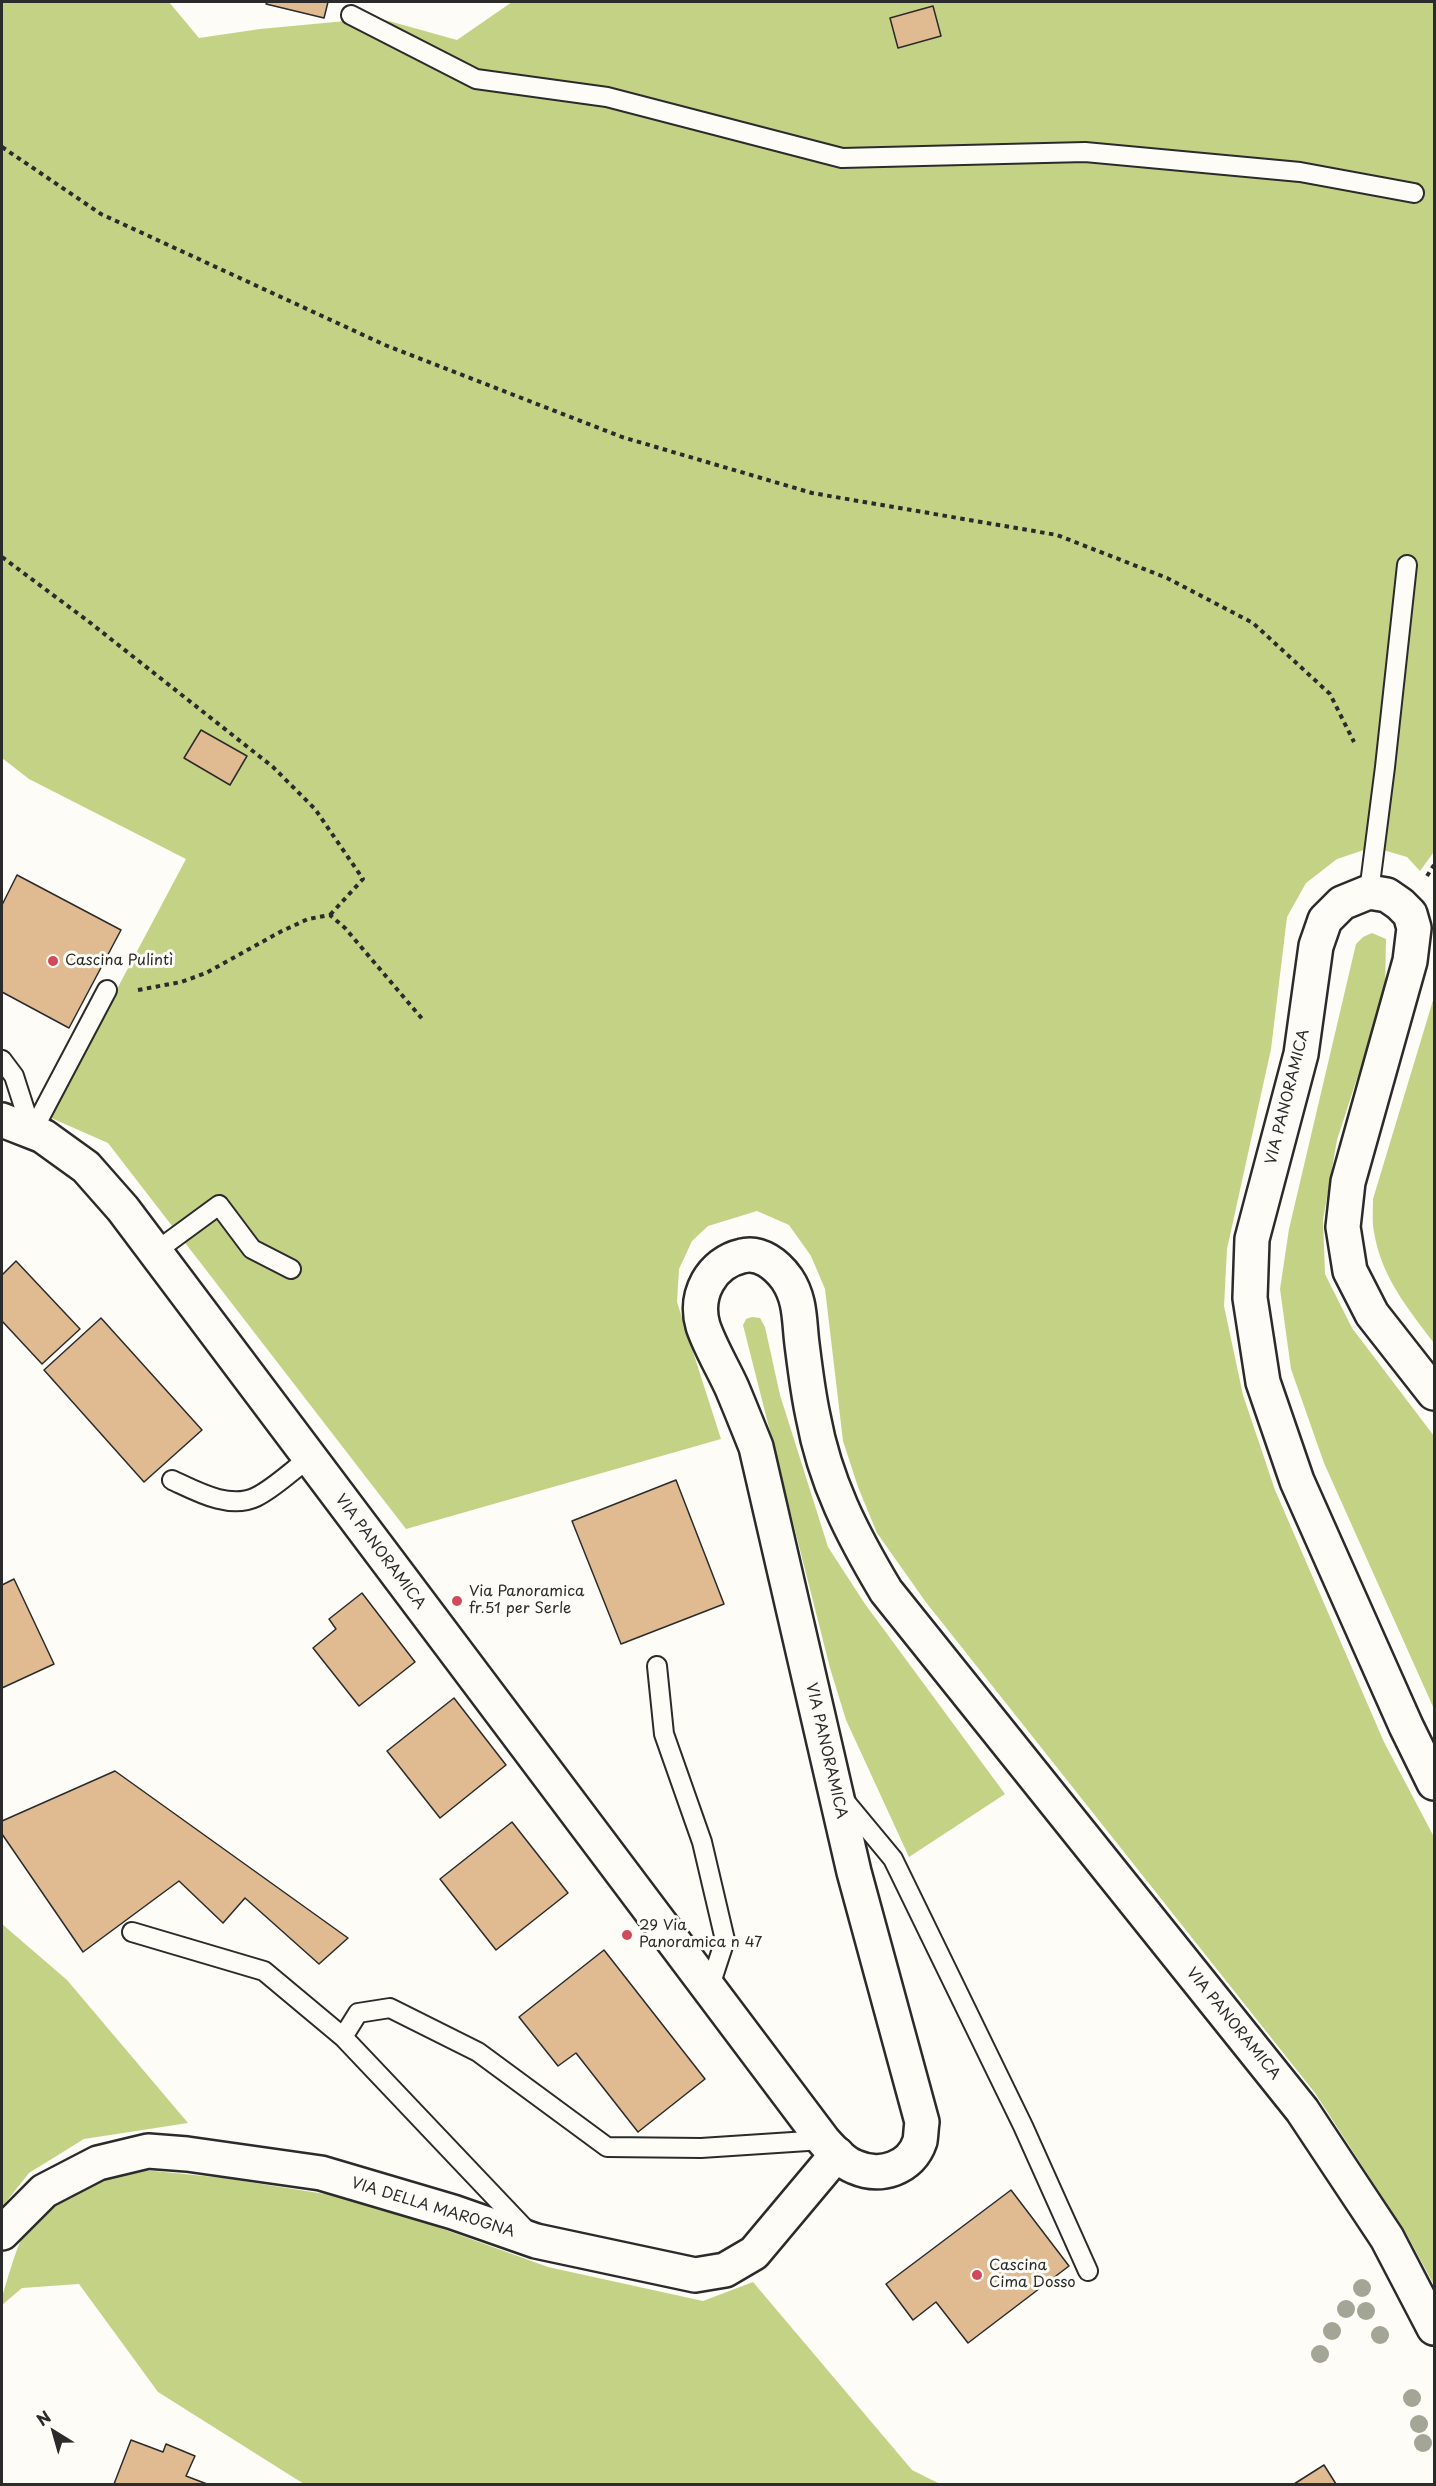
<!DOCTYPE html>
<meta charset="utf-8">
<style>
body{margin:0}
#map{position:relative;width:1436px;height:2486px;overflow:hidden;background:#fdfcf7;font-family:"Playpen Sans",sans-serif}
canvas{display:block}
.frame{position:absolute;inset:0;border:3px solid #2b2b2b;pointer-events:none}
.north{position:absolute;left:24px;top:2402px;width:60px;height:60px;-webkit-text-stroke:4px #fdfcf7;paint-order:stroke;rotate:323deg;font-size:16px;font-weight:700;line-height:24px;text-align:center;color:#2b2b2b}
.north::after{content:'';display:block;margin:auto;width:21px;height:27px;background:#2b2b2b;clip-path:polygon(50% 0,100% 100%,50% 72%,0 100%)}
</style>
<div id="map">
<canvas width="1436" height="2486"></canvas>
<div class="frame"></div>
<div class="north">N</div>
</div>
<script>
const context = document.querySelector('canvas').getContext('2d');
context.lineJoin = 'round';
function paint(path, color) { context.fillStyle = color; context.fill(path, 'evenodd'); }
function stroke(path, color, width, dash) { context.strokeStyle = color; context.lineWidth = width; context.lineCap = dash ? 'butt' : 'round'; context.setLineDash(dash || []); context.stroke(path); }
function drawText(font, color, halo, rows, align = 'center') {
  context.font = font + ' "Playpen Sans",sans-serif'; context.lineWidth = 6; context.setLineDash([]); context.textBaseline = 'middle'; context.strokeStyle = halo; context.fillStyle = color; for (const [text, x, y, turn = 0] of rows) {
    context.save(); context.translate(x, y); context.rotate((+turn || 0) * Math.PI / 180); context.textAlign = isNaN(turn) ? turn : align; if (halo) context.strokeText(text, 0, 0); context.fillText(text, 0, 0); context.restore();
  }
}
paint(new Path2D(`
 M 2,2 L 169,2 L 199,38 L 260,29 L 378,18 L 457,40 L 512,2 L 1434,2 L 1434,854 L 1433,853 L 1420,871 L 1407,857 L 1373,847 L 1337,859 L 1306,883 L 1287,917 L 1271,1049 L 1227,1249 L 1224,1306 L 1243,1395 L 1275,1490 L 1384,1742 L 1434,1837 L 1434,2285 L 1407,2235 L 1315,2093 L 925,1601 L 877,1533 L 858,1487 L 843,1441 L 825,1289 L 811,1256 L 789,1225 L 757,1211 L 708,1226 L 692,1241 L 679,1269 L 677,1302 L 721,1439 L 406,1529 L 108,1143 L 49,1117 L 186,859 L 29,779 L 2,758 Z
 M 1372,933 L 1386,939 L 1385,992 L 1337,1140 L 1323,1220 L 1325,1274 L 1352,1328 L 1434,1436 L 1434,1709 L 1324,1463 L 1291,1369 L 1280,1289 L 1289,1229 L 1356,944 L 1363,937 Z
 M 1434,997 L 1434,1343 C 1408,1309 1381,1276 1374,1232 C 1372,1222 1373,1210 1373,1199 Z
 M 752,1317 L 760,1318 L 765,1327 L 780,1395 L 828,1547 L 865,1604 L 1005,1794 L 909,1857 L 846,1720 L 830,1668 L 743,1325 L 746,1319 Z
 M 2,1924 L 67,1980 L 188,2123 L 84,2139 L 29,2173 L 2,2207 Z
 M 135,2169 L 224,2178 L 363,2200 L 548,2267 L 703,2301 L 753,2282 L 912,2470 L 940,2484 L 304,2484 L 158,2392 L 79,2284 L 22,2288 L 2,2305 L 2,2297 C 8,2278 13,2258 21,2240 C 41,2197 95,2185 135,2169 Z`), '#c4d286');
const building = new Path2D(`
 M 267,2 L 328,2 L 324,18 L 266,4 Z
 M 933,6 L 941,36 L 898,48 L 890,18 Z
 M 201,730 L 247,756 L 230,785 L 184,758 Z
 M 17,875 L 121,930 L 69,1028 L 2,992 L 2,905 Z
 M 16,1261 L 80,1329 L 42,1364 L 2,1321 L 2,1275 Z
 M 101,1318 L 202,1430 L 144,1482 L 44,1370 Z
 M 676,1480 L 724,1604 L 621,1644 L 572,1521 Z
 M 14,1579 L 54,1664 L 2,1688 L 2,1585 Z
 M 362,1593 L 415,1662 L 359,1706 L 313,1648 L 336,1629 L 329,1619 Z
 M 454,1698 L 506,1765 L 440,1818 L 387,1751 Z
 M 115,1771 L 348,1938 L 319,1964 L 245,1898 L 223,1923 L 179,1881 L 83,1952 L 2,1834 L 2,1821 Z
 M 512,1822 L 568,1893 L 496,1950 L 440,1879 Z
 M 604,1950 L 705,2079 L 638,2132 L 576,2053 L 558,2066 L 519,2017 Z
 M 1011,2190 L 1069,2266 L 968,2343 L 936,2302 L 913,2320 L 886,2284 Z
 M 131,2440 L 163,2452 L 166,2444 L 195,2456 L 186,2476 L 207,2484 L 114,2484 Z
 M 1324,2465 L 1336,2484 L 1294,2484 Z`);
paint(building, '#e0ba91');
stroke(building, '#2b2b2b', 1.5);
const service = new Path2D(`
 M 351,15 L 476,79 L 607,97 L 842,158 L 1085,152 L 1300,172 L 1414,193
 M 1369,892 L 1385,767 L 1407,565
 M 2,1060 L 14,1076 L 32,1132
 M 32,1132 L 107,990
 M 155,1252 L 219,1205 L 252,1249 L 291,1269
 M 172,1480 C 196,1491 229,1510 256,1497 C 273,1489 293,1470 309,1458
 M 657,1666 L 664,1734 L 702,1842 L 725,1940 L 709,1989
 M 844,1800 L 893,1859 L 1023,2126 L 1088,2271
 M 132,1932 L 264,1971 L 343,2037
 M 528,2232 L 343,2037 L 358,2013 L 390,2008 L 478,2052 L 607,2147 L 701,2148 L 823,2140`);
const minor = new Path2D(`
 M 2,2233 L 44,2191 L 98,2163 L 148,2151 L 187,2154 L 321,2173 L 453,2212 L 536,2241 L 695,2275 L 725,2270 L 754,2253 L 837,2154`);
const tertiary = new Path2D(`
 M 2,1120 L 43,1136 L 86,1167 L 123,1209 L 823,2140 C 832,2150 842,2162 855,2167 C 880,2178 911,2169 920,2141 C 921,2135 921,2128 922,2122 L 854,1872 L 756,1447 C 748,1427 740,1407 732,1388 C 723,1368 710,1347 703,1326 C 694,1295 711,1263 742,1256 C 760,1251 777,1265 787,1279 C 801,1300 799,1321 802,1344 C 805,1368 808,1393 813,1416 C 825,1482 852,1534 886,1591 L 1302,2110 L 1387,2238 L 1434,2328
 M 1434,1393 L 1372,1314 L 1350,1271 L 1343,1227 L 1348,1182 L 1410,961 L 1414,928 L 1410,914 L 1400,904 L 1387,895 L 1369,892 L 1342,903 L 1325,920 L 1316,946 L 1301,1054 L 1252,1239 L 1250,1298 L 1263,1382 L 1297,1481 L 1406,1726 L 1434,1783`);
stroke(service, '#2b2b2b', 22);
stroke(minor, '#2b2b2b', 38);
stroke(tertiary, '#2b2b2b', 38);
stroke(new Path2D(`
 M 2,147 L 101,214 L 385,345 L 622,437 L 812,493 L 1057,535 L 1167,578 L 1253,623 L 1330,694 L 1354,742
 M 2,557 L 88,621 L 273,767 L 315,809 L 363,879 L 330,915
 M 1427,876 L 1434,865
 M 138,990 L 181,982 L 206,973 L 280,932 L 308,919 L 330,915 L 345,928 L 424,1021`), '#2b2b2b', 4, [4.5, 4.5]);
stroke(service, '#fdfcf7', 18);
stroke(minor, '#fdfcf7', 33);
stroke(tertiary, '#fdfcf7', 33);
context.fillStyle = '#a3a596';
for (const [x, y] of [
 [1362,2288],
 [1346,2309],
 [1366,2311],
 [1332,2331],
 [1380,2335],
 [1320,2354],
 [1412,2398],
 [1419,2424],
 [1423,2443]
]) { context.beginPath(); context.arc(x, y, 9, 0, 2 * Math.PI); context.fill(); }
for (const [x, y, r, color] of [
 [53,961,6,"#d1495b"],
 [457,1601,6,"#d1495b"],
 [627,1935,6,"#d1495b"],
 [977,2275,6,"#d1495b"]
]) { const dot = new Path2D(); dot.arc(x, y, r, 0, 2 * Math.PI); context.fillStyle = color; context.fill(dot); stroke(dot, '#fdfcf7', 2); }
drawText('15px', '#2b2b2b', '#fdfcf7', [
 ["Cascina Pulintì",65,961],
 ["Via Panoramica",469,1592],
 ["fr.51 per Serle",469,1609],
 ["29 Via",639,1926],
 ["Panoramica n 47",639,1943],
 ["Cascina",989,2266],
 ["Cima Dosso",989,2283]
], 'left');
drawText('15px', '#2b2b2b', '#fdfcf7', [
 ["VIA PANORAMICA",1288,1097,-76],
 ["VIA PANORAMICA",380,1552,53],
 ["VIA PANORAMICA",826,1751,77],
 ["VIA PANORAMICA",1233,2024,51],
 ["VIA DELLA MAROGNA",433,2208,17]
]);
</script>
